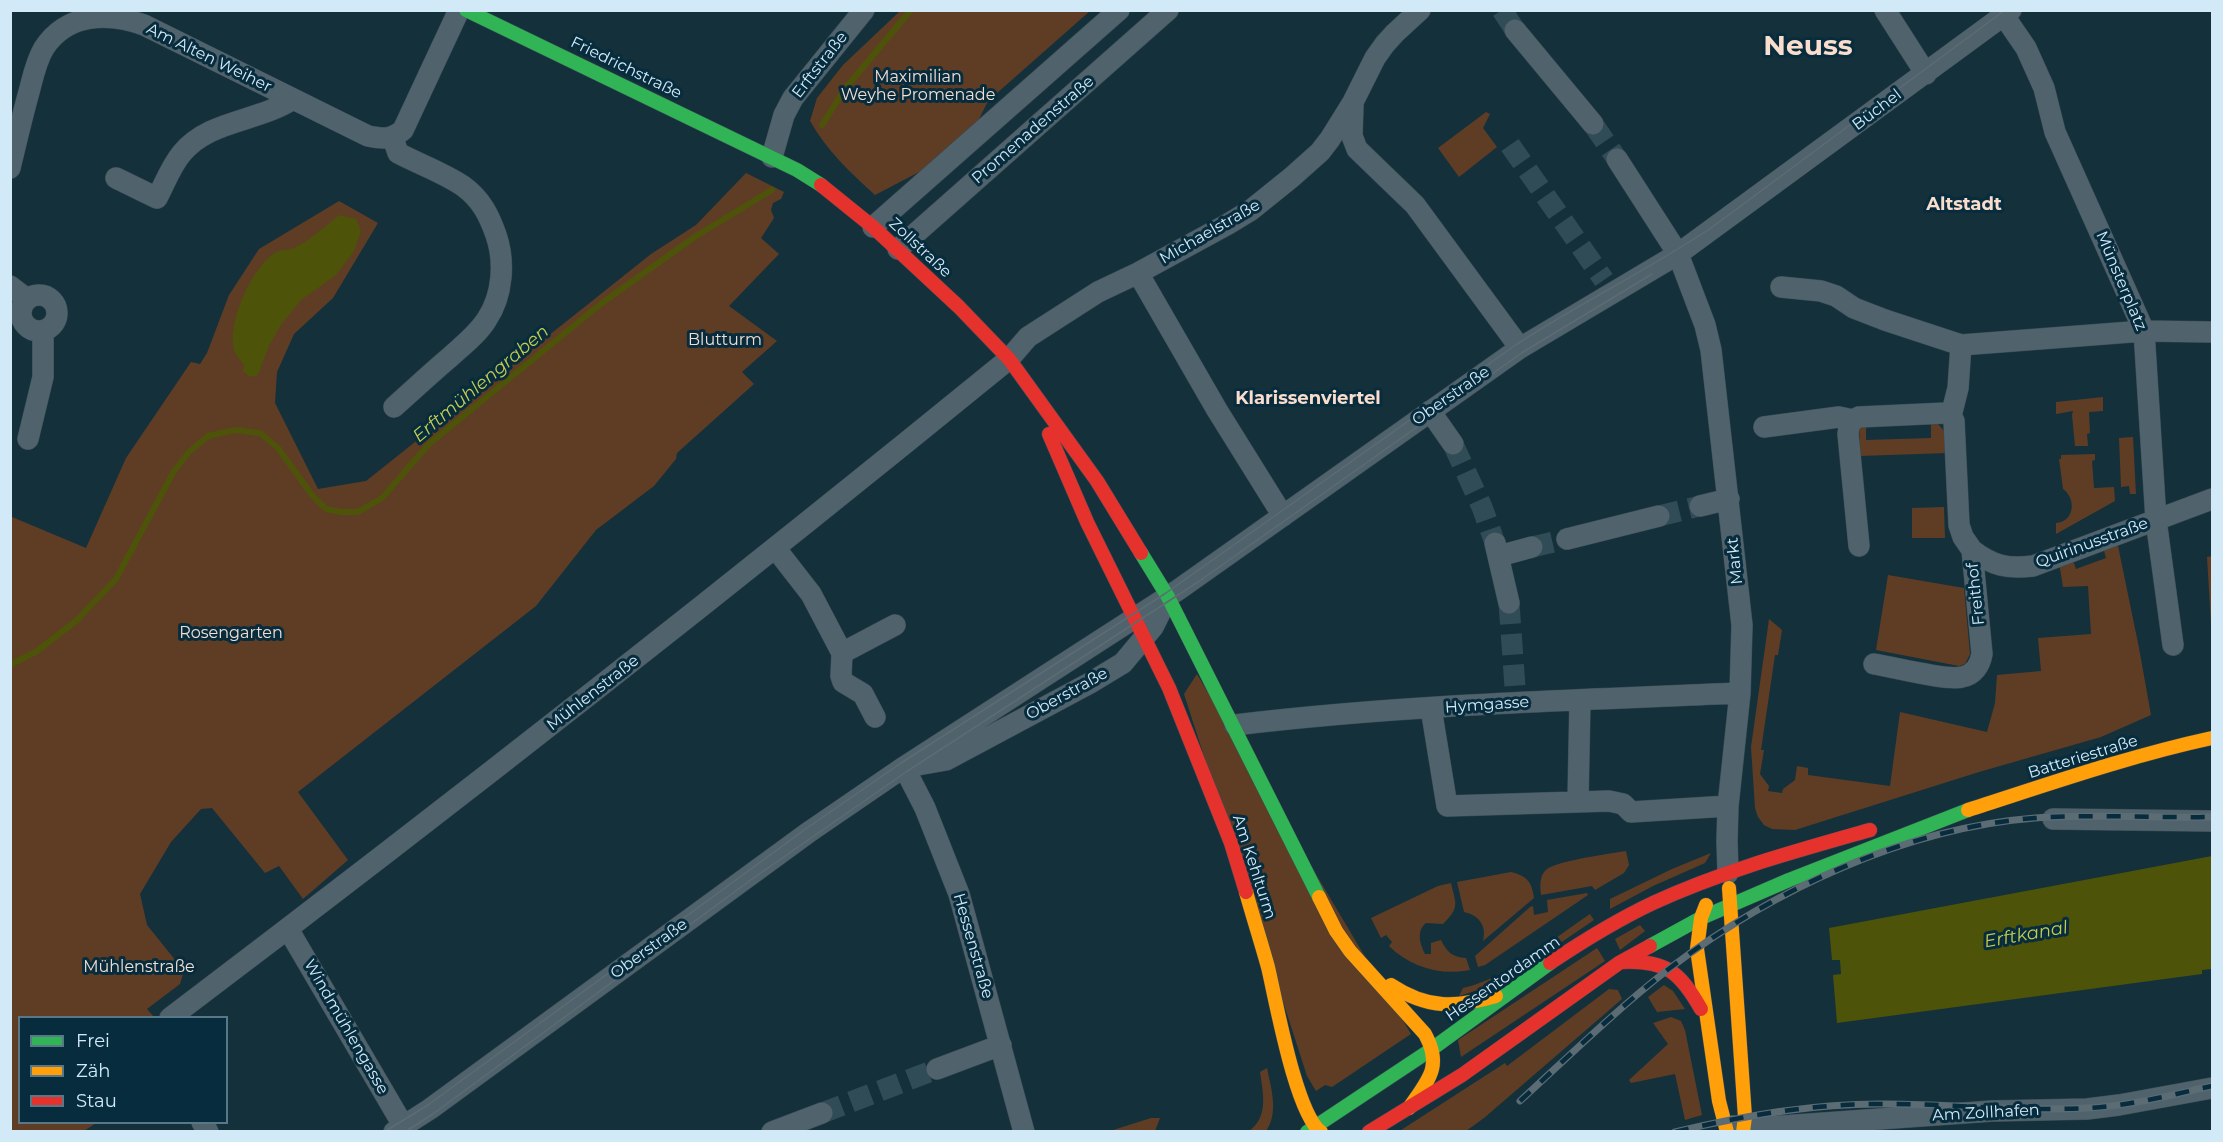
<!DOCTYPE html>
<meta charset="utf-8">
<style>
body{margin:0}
#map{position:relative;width:2223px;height:1142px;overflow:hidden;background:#14303b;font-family:Montserrat,sans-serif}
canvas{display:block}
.frame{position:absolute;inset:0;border:12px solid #d2eaf8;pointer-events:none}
.legend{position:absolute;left:18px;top:1016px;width:210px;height:108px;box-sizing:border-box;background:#072c3d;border:2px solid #587888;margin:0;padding:8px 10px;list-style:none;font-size:18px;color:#d2eaf8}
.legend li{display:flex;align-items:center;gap:12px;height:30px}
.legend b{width:30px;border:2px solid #587888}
</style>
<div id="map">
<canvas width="2223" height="1142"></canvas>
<div class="frame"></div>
<ul class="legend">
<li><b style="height:8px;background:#30b455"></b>Frei</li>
<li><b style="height:8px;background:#ff9f0a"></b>Zäh</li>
<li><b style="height:8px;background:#e5322d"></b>Stau</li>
</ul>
</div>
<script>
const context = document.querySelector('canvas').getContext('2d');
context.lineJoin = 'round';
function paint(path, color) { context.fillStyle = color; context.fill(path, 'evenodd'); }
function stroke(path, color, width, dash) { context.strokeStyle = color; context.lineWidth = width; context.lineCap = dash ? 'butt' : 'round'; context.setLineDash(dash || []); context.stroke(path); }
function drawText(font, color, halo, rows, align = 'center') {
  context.font = font + ' Montserrat,sans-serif'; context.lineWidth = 6; context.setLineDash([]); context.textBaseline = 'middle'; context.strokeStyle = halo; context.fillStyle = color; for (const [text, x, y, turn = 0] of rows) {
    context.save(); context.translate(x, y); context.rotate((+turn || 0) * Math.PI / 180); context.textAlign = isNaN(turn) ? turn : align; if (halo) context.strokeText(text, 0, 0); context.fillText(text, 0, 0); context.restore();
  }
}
paint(new Path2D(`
 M 900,11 L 1090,11 L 988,101 L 978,121 L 925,169 L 875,195 C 850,172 827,151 810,121 L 817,98 L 843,65 Z
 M 1486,112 L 1490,114 L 1483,128 L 1497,147 L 1459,177 L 1438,148 Z
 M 746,173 L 784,192 L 781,199 L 773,203 L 771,210 L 774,218 L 761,238 L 779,254 L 729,306 L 777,341 L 742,372 L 754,384 L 677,453 L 676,459 L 654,486 L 596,530 L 536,606 L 298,792 L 348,860 L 303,899 L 279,866 L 265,873 L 212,808 L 201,809 L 171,842 L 140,894 L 147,925 L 184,971 L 180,984 L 147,1009 L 154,1017 L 20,1018 L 20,1122 L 96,1123 L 84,1131 L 11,1132 L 12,517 L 86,548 L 126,458 L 191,362 L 200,364 L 207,353 L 229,295 L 259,249 L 339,201 L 378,223 L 333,298 L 294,334 L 277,372 L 275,403 L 318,489 L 366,481 L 651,254 L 696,225 Z
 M 2103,397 L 2103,411 L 2089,412 L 2090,433 L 2087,434 L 2088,446 L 2075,446 L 2072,415 L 2073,411 L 2056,414 L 2056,402 Z
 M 1931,422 L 1936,422 L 1948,435 L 1948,453 L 1860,456 L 1859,424 L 1866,423 L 1866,440 L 1931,438 Z
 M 2133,437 L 2136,494 L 2130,494 L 2129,486 L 2121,487 L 2119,438 Z
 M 2095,454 L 2095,460 L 2092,461 L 2094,488 L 2114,487 L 2115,501 L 2056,534 L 2056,523 C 2074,522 2077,499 2063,489 L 2059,459 L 2061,459 L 2061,455 Z
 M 1944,507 L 1945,538 L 1912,538 L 1912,508 Z
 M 2117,541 L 2139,648 L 2151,715 L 2101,737 L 1979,772 L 1795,830 L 1772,829 L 1764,825 L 1758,817 L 1755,808 L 1751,747 L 1769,619 L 1782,630 L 1778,655 L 1775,655 L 1761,750 L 1764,750 L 1760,774 L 1769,786 L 1768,791 L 1782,793 L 1783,789 L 1795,780 L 1797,766 L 1808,768 L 1808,775 L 1890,786 L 1900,712 L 1987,732 L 1995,703 L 1997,675 L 2041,671 L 2038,638 L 2091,634 L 2088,586 L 2063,587 L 2059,562 L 2072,557 L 2076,569 L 2106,558 L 2103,547 Z
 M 2212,556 L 2212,641 L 2207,557 Z
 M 1888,575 L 1964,588 L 1970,654 L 1965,664 L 1959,666 L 1876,650 Z
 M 1197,674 L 1411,1034 L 1332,1087 L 1325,1085 L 1316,1091 L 1307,1076 L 1184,694 Z
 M 1626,851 L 1629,865 L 1624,873 L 1595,890 L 1592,886 L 1541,895 C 1540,887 1539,875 1547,869 C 1561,860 1608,854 1626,851 Z
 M 1711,853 L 1705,863 L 1653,886 L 1610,909 L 1610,899 L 1672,869 Z
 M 1511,872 C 1527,876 1532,882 1534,898 L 1483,941 C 1487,926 1479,915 1464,912 L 1457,882 Z
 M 1451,883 C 1456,905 1460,907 1443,924 L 1426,923 C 1416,931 1420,944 1425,954 L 1431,954 L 1431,943 L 1441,940 C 1447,952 1452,957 1466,958 L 1470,970 C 1441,976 1410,967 1389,946 L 1392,942 L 1386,935 L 1381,938 L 1371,918 L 1438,886 Z
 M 1587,893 L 1588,895 L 1485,965 L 1478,967 L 1475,956 L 1530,907 L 1533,906 L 1534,915 L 1548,912 L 1547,900 Z
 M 1590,914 L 1594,920 L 1503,982 L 1459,996 L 1463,988 C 1505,979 1554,938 1590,914 Z
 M 1640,925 L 1645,931 L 1620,950 L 1615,939 Z
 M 1597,948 L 1605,961 L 1461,1057 L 1458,1040 Z
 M 1664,985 L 1673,991 L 1685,1009 L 1657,1012 L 1648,997 Z
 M 1609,989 L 1618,990 L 1622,999 L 1484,1118 L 1466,1131 L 1398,1132 L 1505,1063 L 1507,1066 Z
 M 1671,1017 L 1681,1021 L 1685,1030 L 1702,1115 L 1685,1120 L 1675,1074 L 1631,1083 L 1629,1080 L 1668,1044 L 1653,1023 Z
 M 1267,1068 C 1271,1088 1279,1113 1266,1131 L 1249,1131 C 1269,1117 1263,1093 1260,1072 Z
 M 1151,1118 L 1160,1118 L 1155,1131 L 1110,1131 Z`), '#5f3d25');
paint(new Path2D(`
 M 339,215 L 356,219 L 361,231 L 354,251 L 336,275 L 301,300 L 280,326 L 269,346 L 258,375 L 250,377 L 243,371 L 244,365 C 239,359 234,354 233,345 C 230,317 252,267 276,252 C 282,249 289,251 294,248 C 310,240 325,227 339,215 Z
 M 2212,856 L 2212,969 L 2202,970 L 2202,974 L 1837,1023 L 1833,975 L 1841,974 L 1840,960 L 1832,960 L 1829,928 Z`), '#4d5309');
stroke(new Path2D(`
 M 822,125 L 844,90 L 911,10
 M 10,665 L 37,651 L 76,621 L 116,579 L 174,471 L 189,452 L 208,436 L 235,430 L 260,433 L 278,448 L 312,495 L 326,509 L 341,512 L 358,512 L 382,498 L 429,444 L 602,303 L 696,236 L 772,190`), '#4d5309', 6);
stroke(new Path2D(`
 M 1502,10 L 1515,30
 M 1593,124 L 1617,159
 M 1510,145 L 1604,280
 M 1453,444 L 1482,507 L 1495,543
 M 1659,516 L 1700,506
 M 1532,547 L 1567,539
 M 1509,603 L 1515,687
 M 822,1113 L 937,1069`), '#304c57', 21, [21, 10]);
const street = new Path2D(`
 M 1885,10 L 1926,74
 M 2004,16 L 2026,48 L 2044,88 L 2055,132 L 2144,331 L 2156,520 L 2173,645
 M 1515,30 L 1593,124
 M 1353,105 L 1352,136 L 1357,149 L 1415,205 L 1520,348
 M 393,138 L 398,153 C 419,164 444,173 463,186 C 481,199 489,215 496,235 C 505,261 503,295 487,319 C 478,334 462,346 449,358 C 430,374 412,391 394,407
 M 772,157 L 784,115 L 793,98 L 864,10
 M 1617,159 L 1678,254 L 1705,325 L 1711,350 L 1742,625 L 1740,693 L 1728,806 L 1727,841 L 1728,873
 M 10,168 C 16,143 22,117 29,92 C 33,77 36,61 44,48 C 67,13 108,12 144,25 L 368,136 C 383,139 391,140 403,130 L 459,10
 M 116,178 L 157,198 C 165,183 171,166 182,153 C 209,120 258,122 293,99
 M 873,227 L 1119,10
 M 898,249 L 1168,10
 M 1138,273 L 1217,410 L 1283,516
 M 10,286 L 27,299
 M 1781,287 L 1821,291 L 1836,296 L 1854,308 L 1885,320 L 1961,345 L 2144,331 L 2212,332
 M21 313a18 18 0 1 1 36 0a18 18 0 1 1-36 0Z
 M 1430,411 L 1453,444
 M 1951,416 L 1958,388 L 1961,345
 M 1853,420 L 1849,426 L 1848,434 L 1859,546
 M 1764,427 L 1839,417 L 1853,420 L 1859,417 L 1946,413 L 1951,416 L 1954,421 L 1959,525 L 1963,537 L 1972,550 L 1982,654 C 1980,665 1974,675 1962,677 C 1947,681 1893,667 1874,664
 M 28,439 L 43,377 L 43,331
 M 1700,506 L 1729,499
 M 1567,539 L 1659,516
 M 1495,543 L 1509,603
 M 776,549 L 811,594 L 842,653 L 841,676 L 843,682 L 863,694 L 875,717
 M 1972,550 C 1993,566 2007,569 2033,566 L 2212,499
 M 1499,556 L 1532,547
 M 842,653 L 895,625
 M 1431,708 L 1447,806 L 1609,801 L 1623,804 L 1631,812 L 1728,806
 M 1235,725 C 1402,705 1571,700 1740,693
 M 912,766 L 946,760 L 1090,683 L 1123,663 L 1153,627 L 1168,597
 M 904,767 L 925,808 L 959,894 L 1024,1132
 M 1578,801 L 1580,700
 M 2053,819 L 2212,821
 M 288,929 L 407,1132
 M 170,1018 C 454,803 733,584 1009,359 L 1028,337 L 1098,292 L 1138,273 L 1228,224 L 1251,210 L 1292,177 L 1320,152 L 1330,139 L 1353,102 L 1375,58 L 1385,44 L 1395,33 L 1420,10
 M 937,1069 L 1001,1045
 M 202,1122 L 208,1132
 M 1732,1126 L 1744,1128 L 1768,1127 L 1992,1111 L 2087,1109 L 2119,1105 L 2212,1088
 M 394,1132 L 430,1109 L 809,832 L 904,767 L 1178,590 L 1520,348 L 1678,254 L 2011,10
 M 772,1132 L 822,1113`);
const fast = new Path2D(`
 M 466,10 L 797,170 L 821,185
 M 1141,553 L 1168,597 L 1319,897
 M 1650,946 L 1701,918 L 1789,880 L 1968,810
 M 1307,1132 L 1429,1051 L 1550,963`);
const slow = new Path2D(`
 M 1968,810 C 2049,784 2129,756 2212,738
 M 1729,888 L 1745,1117 L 1743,1132
 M 1246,892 C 1253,917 1261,942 1268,967 C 1276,1001 1296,1114 1321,1132
 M 1319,897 L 1336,931 L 1350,951 L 1425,1034 C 1443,1067 1428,1080 1409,1108
 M 1706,905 L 1701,918 L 1697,949 L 1719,1101 L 1727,1132
 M 1391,985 C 1427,1009 1456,1008 1496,996`);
const jam = new Path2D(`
 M 821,185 L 873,227 L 959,307 L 1009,359 L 1097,481 L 1141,553
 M 1049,434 L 1087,522 L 1169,688 L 1231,843 L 1246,892
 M 1622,962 C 1666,960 1680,972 1701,1009
 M 1550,963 C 1583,941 1617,920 1653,903 C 1722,871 1796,851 1870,830
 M 1369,1132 L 1462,1075 L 1619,963 L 1650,946`);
stroke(street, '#384b53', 22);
stroke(fast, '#384b53', 15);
stroke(slow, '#384b53', 15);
stroke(jam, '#384b53', 15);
stroke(street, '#50626b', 21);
stroke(fast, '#30b455', 14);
stroke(slow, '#ff9f0a', 14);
stroke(jam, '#e5322d', 14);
stroke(new Path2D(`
 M 384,1132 L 428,1105 L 807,828 L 901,763 L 1166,593 L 1517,344 C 1580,303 1648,270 1711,228 L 2005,10
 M 405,1132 L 433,1114 L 752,879 L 906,772 L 1198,582 L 1523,352 L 1652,274`), '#5b6c75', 1.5);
const rail = new Path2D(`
 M 1520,1101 C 1569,1056 1617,1009 1670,968 C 1773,890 1905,828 2035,818 C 2094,814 2153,818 2212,817
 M 1675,1132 C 1741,1116 1810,1104 1878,1104 C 1947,1103 2017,1112 2087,1108 C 2129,1106 2171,1095 2212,1086`);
stroke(rail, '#5b6c75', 7);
stroke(rail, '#072c3d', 4.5, [14]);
drawText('16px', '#d2eaf8', '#072c3d', [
 ["Am Alten Weiher",209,58,26],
 ["Erftstraße",820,65,-52],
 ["Friedrichstraße",626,68,26],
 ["Büchel",1877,110,-37],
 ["Promenadenstraße",1033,130,-41],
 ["Michaelstraße",1210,232,-30],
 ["Zollstraße",920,248,43],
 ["Münsterplatz",2121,281,67],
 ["Oberstraße",1451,396,-35],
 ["Quirinusstraße",2092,543,-20],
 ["Markt",1735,561,-96],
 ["Freithof",1976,594,-96],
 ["Mühlenstraße",593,693,-38],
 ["Oberstraße",1067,694,-29],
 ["Hymgasse",1487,705,-4],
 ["Batteriestraße",2083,757,-17],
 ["Am Kehlturm",1254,867,72],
 ["Hessenstraße",973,946,74],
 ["Oberstraße",649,949,-36],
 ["Hessentordamm",1503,979,-35],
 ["Windmühlengasse",346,1027,60],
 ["Am Zollhafen",1986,1113,-3]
]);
drawText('16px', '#f4ded1', '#072c3d', [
 ["Maximilian",918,77],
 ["Weyhe Promenade",918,95],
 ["Blutturm",725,340],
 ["Rosengarten",231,633],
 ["Mühlenstraße",139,967]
]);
drawText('bold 18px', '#faddcc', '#072c3d', [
 ["Altstadt",1964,205],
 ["Klarissenviertel",1308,399]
]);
drawText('italic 18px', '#c5cc4e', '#072c3d', [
 ["Erftmühlengraben",481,384,-40],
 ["Erftkanal",2026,935,-10]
]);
drawText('bold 28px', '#faddcc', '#072c3d', [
 ["Neuss",1808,47]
]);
</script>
